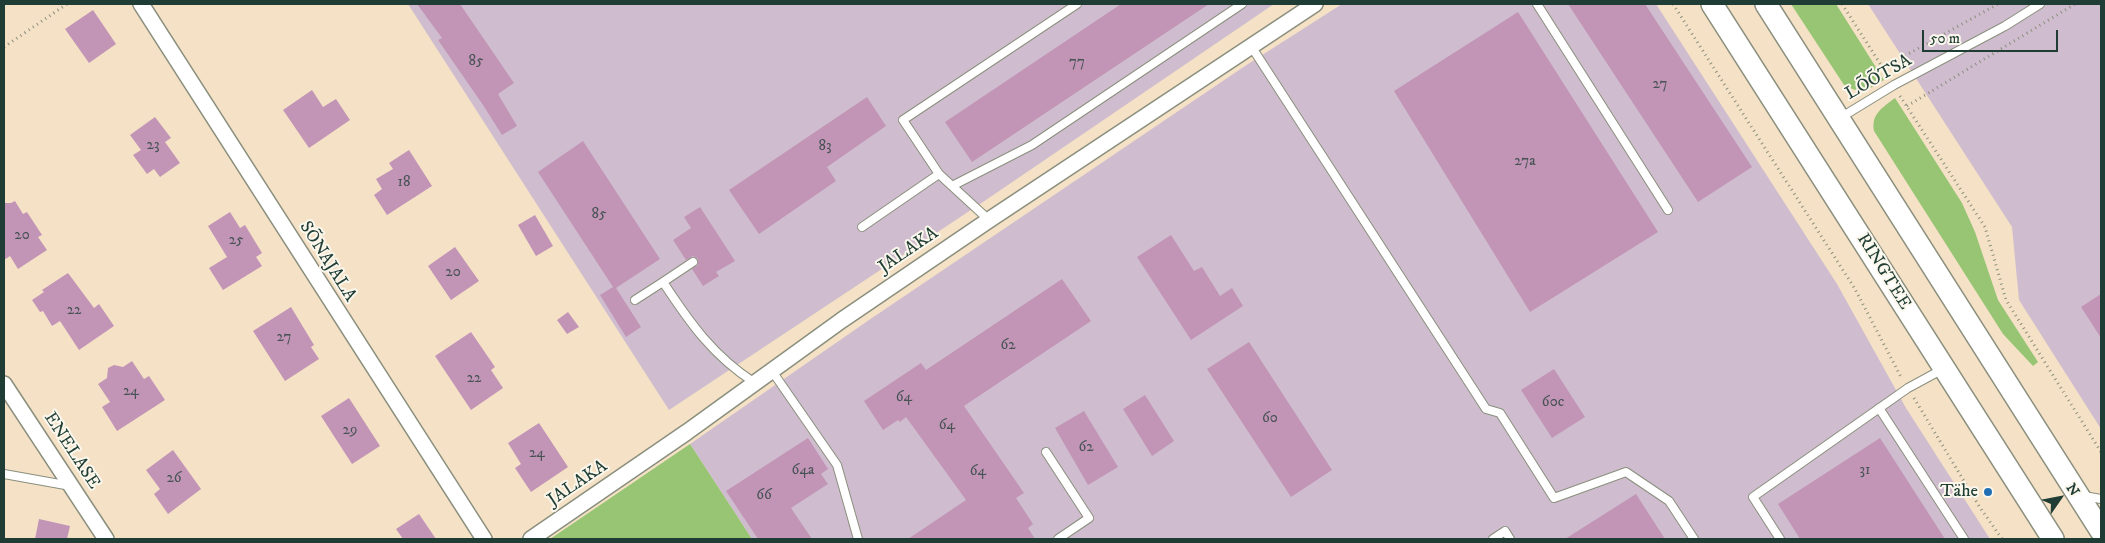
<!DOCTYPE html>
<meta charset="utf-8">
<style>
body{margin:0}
#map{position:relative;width:2105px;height:543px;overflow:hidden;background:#f5e1c6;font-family:"IM FELL DW Pica",serif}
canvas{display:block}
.frame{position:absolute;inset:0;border:5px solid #1f3d34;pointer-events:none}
.north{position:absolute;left:2035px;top:473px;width:50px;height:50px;-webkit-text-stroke:4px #fbf7ec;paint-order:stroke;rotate:57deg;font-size:14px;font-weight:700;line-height:20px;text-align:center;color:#1f3d34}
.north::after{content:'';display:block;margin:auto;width:18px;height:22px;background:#1f3d34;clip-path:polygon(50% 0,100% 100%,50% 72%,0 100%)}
.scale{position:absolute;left:1922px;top:30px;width:136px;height:22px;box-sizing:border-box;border:2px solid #1f3d34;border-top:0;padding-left:6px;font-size:15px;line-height:18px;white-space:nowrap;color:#1f3d34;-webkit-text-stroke:4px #fbf7ec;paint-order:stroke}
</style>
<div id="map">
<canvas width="2105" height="543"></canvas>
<div class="frame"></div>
<div class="north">N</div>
<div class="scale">50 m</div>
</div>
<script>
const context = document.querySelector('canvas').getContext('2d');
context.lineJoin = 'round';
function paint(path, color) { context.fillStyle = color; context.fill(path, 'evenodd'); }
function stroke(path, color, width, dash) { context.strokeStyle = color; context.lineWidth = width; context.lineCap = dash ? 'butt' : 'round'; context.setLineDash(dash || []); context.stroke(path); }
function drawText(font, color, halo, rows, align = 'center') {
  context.font = font + ' "IM FELL DW Pica",serif'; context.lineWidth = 4; context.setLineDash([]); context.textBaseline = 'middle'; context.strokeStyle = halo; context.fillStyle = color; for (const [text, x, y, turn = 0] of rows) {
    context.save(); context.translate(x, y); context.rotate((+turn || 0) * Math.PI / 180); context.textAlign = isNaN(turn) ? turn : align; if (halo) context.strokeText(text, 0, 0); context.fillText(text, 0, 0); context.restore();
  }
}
paint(new Path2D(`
 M 408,4 L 1274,4 L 983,202 L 669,410 Z
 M 1342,4 L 1656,4 L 1837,284 L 1906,408 L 1990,539 L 752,539 L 690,444 L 869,320 L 1245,66 Z
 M 1868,4 L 2101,4 L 2101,429 L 2019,300 L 2012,227 Z`), '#cfbdcf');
paint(new Path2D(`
 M 1791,4 L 1836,4 L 1884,80 C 1869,89 1861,95 1844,85 Z
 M 1895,98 L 1962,203 L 1975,232 L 1998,300 L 2038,362 L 2033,366 L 2003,334 L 1874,131 C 1871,114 1882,108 1895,98 Z
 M 690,444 L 752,539 L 550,539 Z`), '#97c574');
paint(new Path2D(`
 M 417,4 L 460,4 L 514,83 L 498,94 L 517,126 L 502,135 L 483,105 L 438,40 L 442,38 Z
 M 1121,4 L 1209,4 L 972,162 L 945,122 Z
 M 1568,4 L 1645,4 L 1752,167 L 1698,202 Z
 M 93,10 L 116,44 L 89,63 L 65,29 Z
 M 1518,12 L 1658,232 L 1530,312 L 1394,91 Z
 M 312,90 L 323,107 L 336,99 L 350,120 L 309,148 L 283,110 Z
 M 867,97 L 886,126 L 827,167 L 836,181 L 759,234 L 729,190 Z
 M 155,117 L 171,138 L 165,142 L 180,163 L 160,177 L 154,169 L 147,174 L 133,155 L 141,150 L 130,135 Z
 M 583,141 L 660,259 L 616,288 L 641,327 L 626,337 L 600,295 L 613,287 L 538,172 Z
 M 409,150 L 432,186 L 387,215 L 374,195 L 382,189 L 376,179 L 393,169 L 389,163 Z
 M 15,201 L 23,214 L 27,212 L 42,235 L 38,237 L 47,250 L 18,269 L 10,256 L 4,260 L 4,203 L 11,203 Z
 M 700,207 L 735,261 L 716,272 L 719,276 L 703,286 L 692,269 L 698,265 L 698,259 L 693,256 L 686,260 L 673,240 L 691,228 L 684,217 Z
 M 230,212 L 240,228 L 245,225 L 262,253 L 256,257 L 262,266 L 223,290 L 209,268 L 227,257 L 208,226 Z
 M 535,215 L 553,246 L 536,256 L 518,225 Z
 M 1171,235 L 1194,271 L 1202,267 L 1220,296 L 1232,288 L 1243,306 L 1191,340 L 1137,257 Z
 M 455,247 L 479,281 L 451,300 L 428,266 Z
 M 68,273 L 94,308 L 99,304 L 114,326 L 79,350 L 60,321 L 52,326 L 43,311 L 40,312 L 32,300 L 44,292 L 42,290 Z
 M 1062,279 L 1091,321 L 964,406 L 1024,493 L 1016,498 L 1033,524 L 1028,528 L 1035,539 L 908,539 L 966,500 L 906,417 L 900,422 L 898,420 L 883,430 L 864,401 L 921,363 L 926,370 Z
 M 2101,294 L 2101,338 L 2081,307 Z
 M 291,307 L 314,345 L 311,347 L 319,359 L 285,381 L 253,331 Z
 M 568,312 L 579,327 L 567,334 L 557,320 Z
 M 471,332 L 495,367 L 491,370 L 503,388 L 471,410 L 435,356 Z
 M 1249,342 L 1332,470 L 1291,497 L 1207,369 Z
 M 132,361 L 144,379 L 149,376 L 165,400 L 117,431 L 102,407 L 110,402 L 98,384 L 107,378 L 108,368 L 114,365 L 123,367 Z
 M 1554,369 L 1585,417 L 1552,438 L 1521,390 Z
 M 1145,395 L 1174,441 L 1152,456 L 1123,409 Z
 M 349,398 L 380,446 L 352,464 L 321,416 Z
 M 1084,411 L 1118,467 L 1088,485 L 1055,428 Z
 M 539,423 L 568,467 L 531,492 L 515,468 L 521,464 L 508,443 Z
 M 808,438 L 828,469 L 821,474 L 828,484 L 791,508 L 812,539 L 758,539 L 726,491 Z
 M 1880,438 L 1945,539 L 1800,539 L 1778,504 Z
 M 173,450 L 201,489 L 168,514 L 154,494 L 160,489 L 146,470 Z
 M 1636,494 L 1665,539 L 1565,539 Z
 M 419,514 L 436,539 L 403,539 L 396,529 Z
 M 39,519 L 70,526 L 67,539 L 35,539 Z`), '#c295b7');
const service = new Path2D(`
 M 1537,4 L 1668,210
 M 1251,46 L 1486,409 L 1500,413 L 1554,498 L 1626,472 L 1669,501 L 1694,539
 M 1840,118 L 1894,85 L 2005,26 L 2040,4
 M 952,186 L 1032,145 L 1242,4
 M 989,220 L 939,174 L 903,120 L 1077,4
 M 862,227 L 939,174
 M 693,262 L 663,282 C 690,323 713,356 755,383
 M 635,300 L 663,282
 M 772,371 L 837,465 L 858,539
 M 1879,408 L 1964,539
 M 1046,452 L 1089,518 L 1058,539
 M 4,474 L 71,486
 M 2084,496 L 2101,499
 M 1493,539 L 1505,531 L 1510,539
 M 1780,539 L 1753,497 L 1908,388 L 1943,369`);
const minor = new Path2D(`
 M 141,4 L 484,539
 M 4,384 L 106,539
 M 531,539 L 687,432 L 842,320 L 989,220 L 1315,4`);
const secondary = new Path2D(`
 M 1712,4 L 2053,539
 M 1766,4 L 2101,531`);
stroke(service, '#8a8f7d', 10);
stroke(minor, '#8a8f7d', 18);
stroke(secondary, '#8a8f7d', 24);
stroke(new Path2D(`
 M 1673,4 L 1855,289 L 1901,377
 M 1842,4 L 1888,76
 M 4,47 L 67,4
 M 1883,68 L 1998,4
 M 1900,96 L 1985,227 L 2006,300 L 2101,452
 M 1907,106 L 2075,4
 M 1914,398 L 1979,506 L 2002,539`), '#8a8f7d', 3, [1, 4]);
stroke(service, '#fff', 8);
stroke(minor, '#fff', 15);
stroke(secondary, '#fff', 21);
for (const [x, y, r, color] of [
 [1988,492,5,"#1f6fb2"]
]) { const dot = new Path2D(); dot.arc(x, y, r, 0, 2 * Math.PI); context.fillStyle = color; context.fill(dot); stroke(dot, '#fbf7ec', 2); }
drawText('15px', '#485355', null, [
 ["85",476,62],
 ["77",1077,63],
 ["27",1660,85],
 ["23",153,146],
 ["83",825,147],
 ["27a",1525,162],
 ["18",404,183],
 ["85",599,215],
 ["20",22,236],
 ["25",236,241],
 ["20",453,273],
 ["22",74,311],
 ["27",284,338],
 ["62",1008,346],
 ["22",474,379],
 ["24",131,392],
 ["64",904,398],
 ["60c",1553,403],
 ["60",1270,419],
 ["64",947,426],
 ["29",350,431],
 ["62",1086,448],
 ["24",537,454],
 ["64a",803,471],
 ["31",1865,471],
 ["64",978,472],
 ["26",174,479],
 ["66",764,496]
]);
drawText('18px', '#1f3d34', '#fbf7ec', [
 ["LÕÕTSA",1879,78,-30],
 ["JALAKA",909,251,-34],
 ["SÕNAJALA",327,262,58],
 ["RINGTEE",1883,272,58],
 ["ENELASE",71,451,57],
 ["JALAKA",578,484,-34]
]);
drawText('18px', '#1f3d34', '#fbf7ec', [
 ["Tähe",1978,492]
], 'right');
</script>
